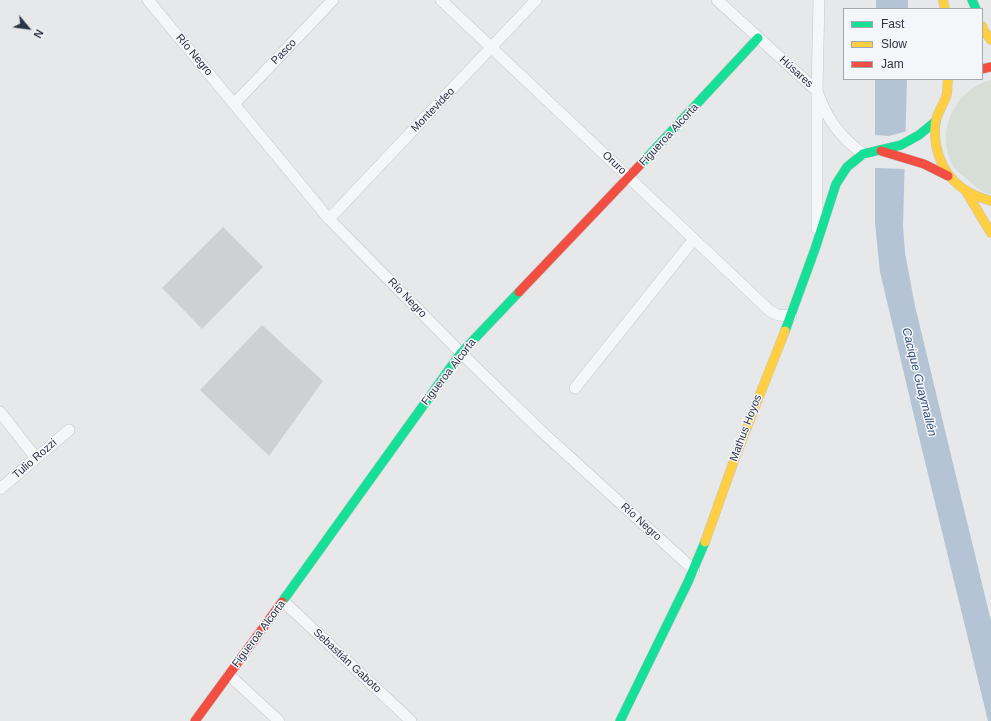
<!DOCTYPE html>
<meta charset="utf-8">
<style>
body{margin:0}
#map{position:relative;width:991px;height:721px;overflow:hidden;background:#e6e8ea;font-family:Arial,sans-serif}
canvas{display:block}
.legend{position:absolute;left:843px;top:8px;width:140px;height:72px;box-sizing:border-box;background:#f4f6f9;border:1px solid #a4a8b1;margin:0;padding:5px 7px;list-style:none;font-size:12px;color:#2b3445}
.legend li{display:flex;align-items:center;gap:8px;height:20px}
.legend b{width:20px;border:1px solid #a4a8b1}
.north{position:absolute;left:8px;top:8px;width:40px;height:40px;-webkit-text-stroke:3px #f4f6f9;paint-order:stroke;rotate:119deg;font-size:11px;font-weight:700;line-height:16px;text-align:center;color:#2b3445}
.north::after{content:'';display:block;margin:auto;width:14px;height:18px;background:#2b3445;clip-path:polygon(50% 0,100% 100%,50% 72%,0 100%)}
</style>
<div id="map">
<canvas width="991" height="721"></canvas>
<ul class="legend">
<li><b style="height:5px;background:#16e098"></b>Fast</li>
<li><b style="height:5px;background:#ffcf43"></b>Slow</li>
<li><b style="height:5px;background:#f24e42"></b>Jam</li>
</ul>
<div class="north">N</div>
</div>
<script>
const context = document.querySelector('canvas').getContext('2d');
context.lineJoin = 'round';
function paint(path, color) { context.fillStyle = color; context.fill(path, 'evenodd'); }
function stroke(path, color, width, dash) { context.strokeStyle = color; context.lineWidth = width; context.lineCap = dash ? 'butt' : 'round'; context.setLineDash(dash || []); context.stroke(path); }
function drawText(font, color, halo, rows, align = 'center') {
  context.font = font + ' Arial,sans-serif'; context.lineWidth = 3; context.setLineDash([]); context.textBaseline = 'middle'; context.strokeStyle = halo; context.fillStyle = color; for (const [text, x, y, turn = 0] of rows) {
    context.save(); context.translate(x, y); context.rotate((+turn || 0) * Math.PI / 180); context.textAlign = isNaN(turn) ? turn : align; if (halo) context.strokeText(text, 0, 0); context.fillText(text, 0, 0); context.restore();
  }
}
paint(new Path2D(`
 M 991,80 L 991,194 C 981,193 976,186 968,180 C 964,176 958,172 954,168 C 952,165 951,160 949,157 C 938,125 958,88 991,80 Z`), '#d6ded6');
paint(new Path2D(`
 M 876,0 L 908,0 L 908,9 L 876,9 Z
 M 875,79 L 907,79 L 903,226 L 905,253 L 915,306 L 991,621 L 991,721 L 988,721 L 919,437 L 880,272 L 875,223 Z`), '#b4c4d5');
paint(new Path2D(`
 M 907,131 L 905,169 L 875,168 L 875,135 L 889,136 Z`), '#e6e8ea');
paint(new Path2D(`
 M 223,227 L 263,267 L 202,329 L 162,288 Z
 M 262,325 L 323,381 L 269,456 L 200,390 Z`), '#ced0d3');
const street = new Path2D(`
 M 148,0 L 329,219 L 461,353 L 540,430 L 694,570
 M 441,0 L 770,311 L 778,315 L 791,316
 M 717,0 L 817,91 C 826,118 840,137 863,154
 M 234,104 L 333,0
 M 329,219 L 536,0
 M 817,229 L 817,91 L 819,0
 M 575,388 L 694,239
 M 0,412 L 36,458
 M 0,489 L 69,430
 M 283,601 L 411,721
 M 229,675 L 279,721`);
const fast = new Path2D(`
 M 972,0 L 976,9
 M 641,164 L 758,38
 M 785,331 L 815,249 L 836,184 L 847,167 L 863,154 L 901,145 L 919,135 L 936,121
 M 282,602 L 461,353 L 519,292
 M 620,721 L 688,582 L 705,542`);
const slow = new Path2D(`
 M 943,0 L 945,9
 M 982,26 L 984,31 L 991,40
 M 948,79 C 947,85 948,92 946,97 C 943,105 938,112 936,120 C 934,128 935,137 936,145 C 942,176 961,193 991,201
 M 965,190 L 991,233
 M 705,542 L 736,455 L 785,331`);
const jam = new Path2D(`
 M 982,69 L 991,67
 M 881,151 L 924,164 L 948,176
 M 519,292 L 641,164
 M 195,721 L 282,602`);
stroke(street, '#c4c6c8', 12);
stroke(fast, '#c4c6c8', 10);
stroke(slow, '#c4c6c8', 10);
stroke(jam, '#c4c6c8', 10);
stroke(street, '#f5f6f7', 11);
stroke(fast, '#16e098', 9);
stroke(slow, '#ffcf43', 9);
stroke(jam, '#f24e42', 9);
drawText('11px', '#2b3445', '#f4f6f9', [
 ["Pasco",284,52,-46],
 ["Río Negro",194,55,50],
 ["Húsares",796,72,42],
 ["Montevideo",433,110,-46],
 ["Figueroa Alcorta",669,135,-47],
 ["Oruro",614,163,43],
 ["Río Negro",407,298,46],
 ["Figueroa Alcorta",449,372,-52],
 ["Mathus Hoyos",746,428,-69],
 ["Tulio Rozzi",35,459,-41],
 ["Río Negro",641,522,42],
 ["Figueroa Alcorta",259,634,-53],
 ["Sebastián Gaboto",347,661,43]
]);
drawText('italic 12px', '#34527a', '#f4f6f9', [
 ["Cacique Guaymallén",919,382,76]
]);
</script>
